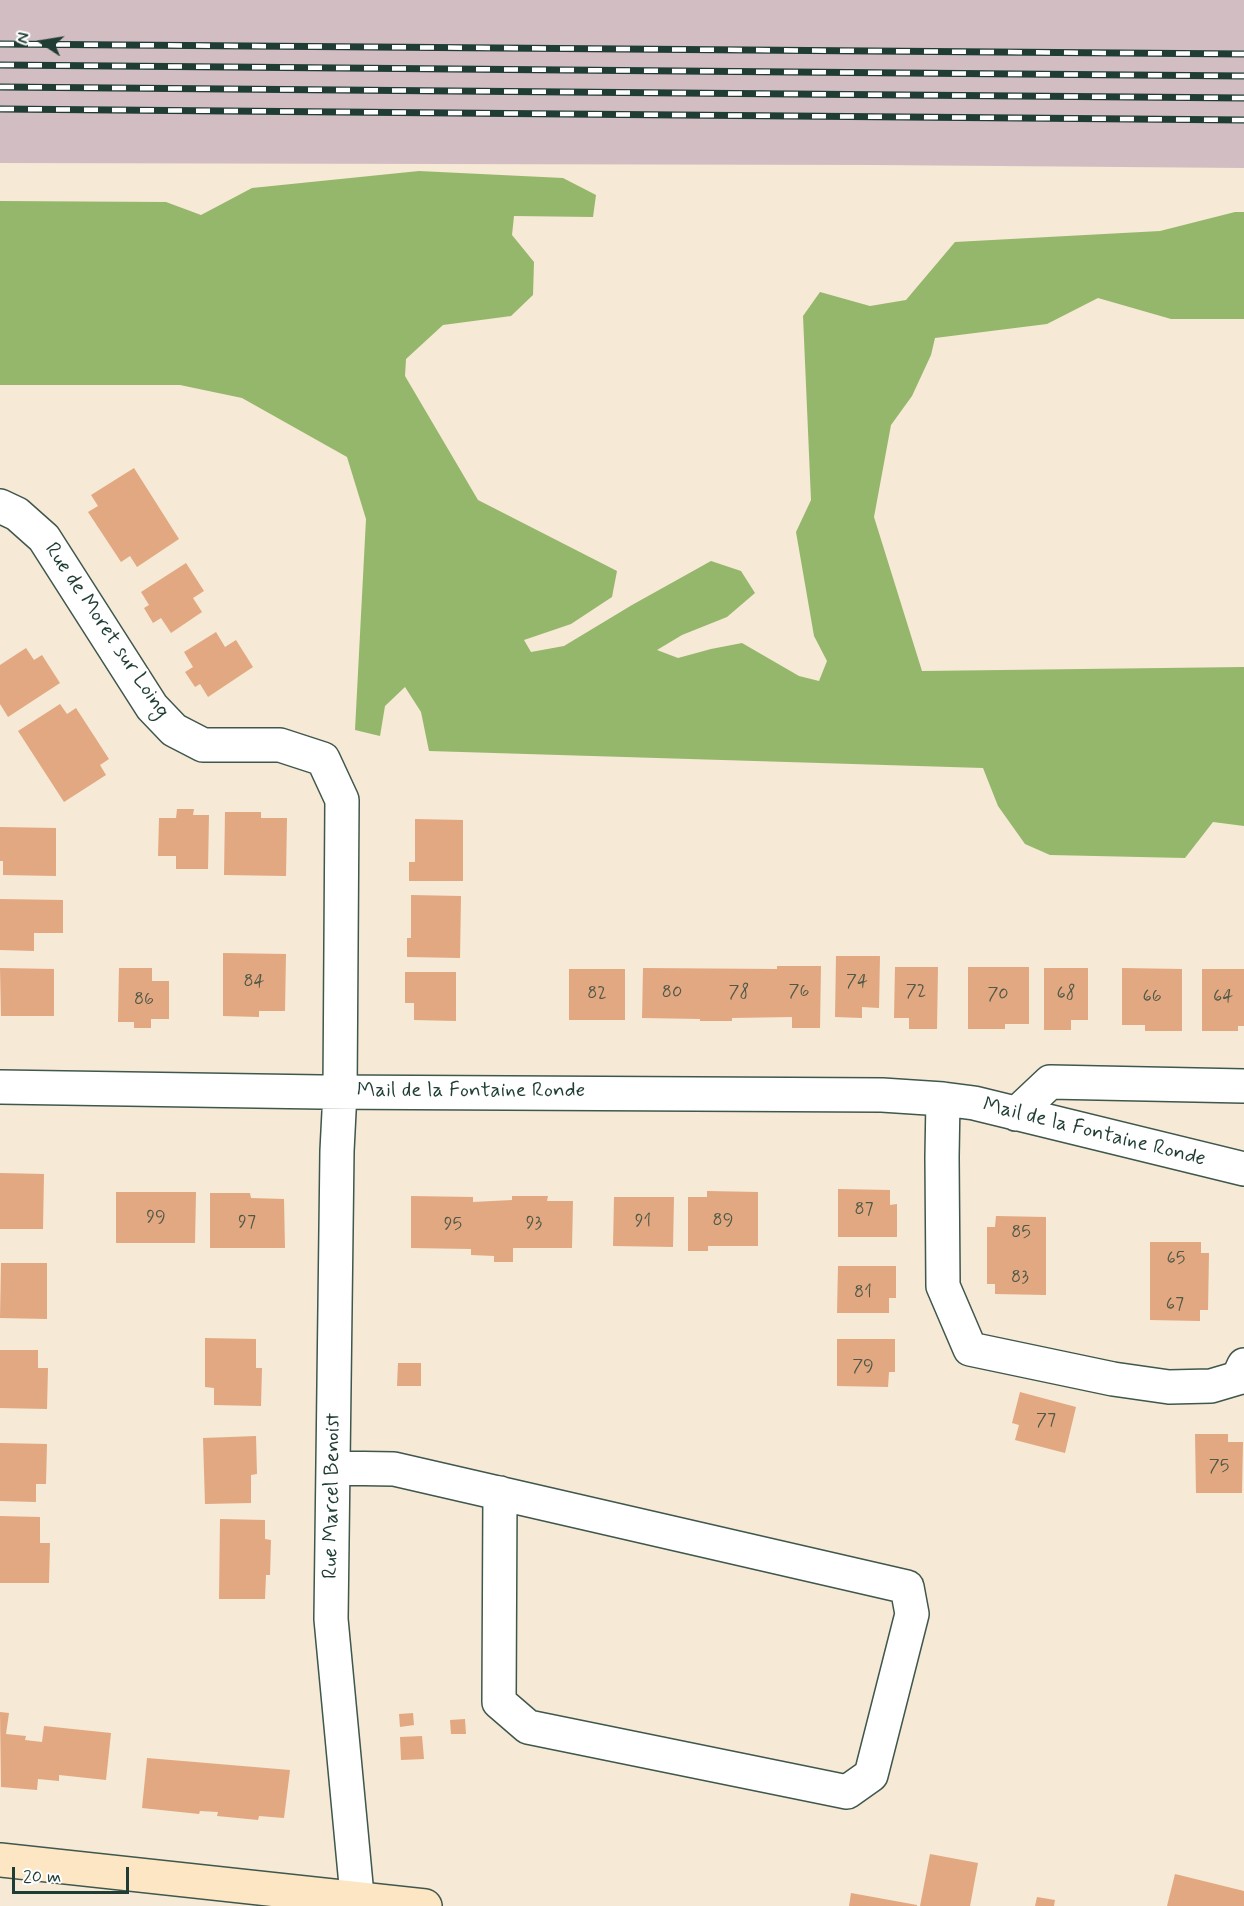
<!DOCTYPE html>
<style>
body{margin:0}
#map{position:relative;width:1244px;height:1906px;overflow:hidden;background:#f6e9d5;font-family:Mynerve,sans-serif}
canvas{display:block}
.north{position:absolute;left:12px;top:12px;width:60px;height:60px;-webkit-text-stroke:4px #fff;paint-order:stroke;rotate:282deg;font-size:16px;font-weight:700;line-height:24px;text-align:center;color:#1f3d34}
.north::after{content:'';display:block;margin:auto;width:21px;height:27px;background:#1f3d34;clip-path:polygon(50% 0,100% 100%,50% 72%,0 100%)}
.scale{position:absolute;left:12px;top:1867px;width:117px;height:27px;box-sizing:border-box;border:3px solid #1f3d34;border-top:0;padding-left:8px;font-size:18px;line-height:21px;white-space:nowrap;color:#1f3d34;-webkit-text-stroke:4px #fff;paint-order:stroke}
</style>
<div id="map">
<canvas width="1244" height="1906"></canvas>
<div class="north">N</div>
<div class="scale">20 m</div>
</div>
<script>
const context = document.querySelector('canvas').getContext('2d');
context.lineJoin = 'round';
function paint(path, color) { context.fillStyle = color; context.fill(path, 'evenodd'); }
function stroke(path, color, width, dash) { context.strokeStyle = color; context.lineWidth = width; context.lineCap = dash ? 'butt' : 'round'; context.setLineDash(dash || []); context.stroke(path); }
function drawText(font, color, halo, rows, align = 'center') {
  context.font = font + ' Mynerve,sans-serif'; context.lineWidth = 4.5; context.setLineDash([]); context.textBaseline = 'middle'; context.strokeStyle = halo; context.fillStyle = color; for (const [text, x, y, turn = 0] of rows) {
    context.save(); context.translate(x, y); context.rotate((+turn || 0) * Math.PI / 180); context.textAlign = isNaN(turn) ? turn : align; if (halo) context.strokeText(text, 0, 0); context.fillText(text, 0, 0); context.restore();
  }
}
paint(new Path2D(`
 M 0,0 L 1244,0 L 1244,168 L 877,165 L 0,163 Z`), '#d2bec2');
paint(new Path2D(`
 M 419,171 L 563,178 L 596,195 L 593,217 L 514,216 L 512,235 L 534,262 L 533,295 L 511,316 L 443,325 L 406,359 L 405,376 L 478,500 L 617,571 L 612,597 L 571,624 L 524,640 L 531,652 L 564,646 L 632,605 L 711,561 L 741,571 L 755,593 L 727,617 L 682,635 L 657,650 L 678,658 L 711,649 L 742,643 L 799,676 L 819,681 L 827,661 L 814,636 L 796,532 L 811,500 L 803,316 L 820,292 L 870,306 L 906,300 L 955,242 L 1160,231 L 1235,212 L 1244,212 L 1244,319 L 1171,319 L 1098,298 L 1047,324 L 935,338 L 931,355 L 912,396 L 891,425 L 874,517 L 922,671 L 1244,667 L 1244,826 L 1213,822 L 1185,858 L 1050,855 L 1025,844 L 998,806 L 983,768 L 429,751 L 421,712 L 405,687 L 385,706 L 380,736 L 355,730 L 366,519 L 347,457 L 242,398 L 180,385 L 0,385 L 0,201 L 166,202 L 201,215 L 252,188 Z`), '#95b76b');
paint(new Path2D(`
 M 134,468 L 179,539 L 137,567 L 130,556 L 121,562 L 88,512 L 98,506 L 91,495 Z
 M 186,563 L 204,591 L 193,598 L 202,612 L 171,633 L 161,618 L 153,623 L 144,608 L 149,605 L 141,592 Z
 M 216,632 L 225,647 L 236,640 L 253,667 L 208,697 L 200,684 L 195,687 L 185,672 L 193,667 L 184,652 Z
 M 26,648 L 34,660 L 42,655 L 60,683 L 8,717 L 0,704 L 0,665 Z
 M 60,704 L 67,714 L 76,708 L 109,759 L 100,765 L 106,775 L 64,802 L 18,731 Z
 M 177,809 L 194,809 L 193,815 L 209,815 L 208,869 L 176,869 L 176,856 L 158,856 L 159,818 L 176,818 Z
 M 225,812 L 261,812 L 261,818 L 287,818 L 286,876 L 224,875 Z
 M 415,819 L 463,820 L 463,881 L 409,881 L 409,862 L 415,862 Z
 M 0,827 L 56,828 L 56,876 L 3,875 L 3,861 L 0,861 Z
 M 411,895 L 461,896 L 460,958 L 407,957 L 407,938 L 411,938 Z
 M 0,899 L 63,900 L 63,933 L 34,933 L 34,951 L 0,950 Z
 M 223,953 L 286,954 L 285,1011 L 259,1011 L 259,1017 L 223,1016 Z
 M 836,956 L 880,956 L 879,1008 L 862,1007 L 862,1018 L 835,1017 Z
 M 777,966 L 821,966 L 820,1028 L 792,1028 L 792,1017 L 732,1018 L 732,1021 L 700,1021 L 700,1019 L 642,1018 L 643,968 L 777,969 Z
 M 895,967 L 938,967 L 937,1029 L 909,1029 L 909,1018 L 894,1018 Z
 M 968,967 L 1029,967 L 1029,1024 L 1005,1024 L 1005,1029 L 968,1029 Z
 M 0,968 L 54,969 L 54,1016 L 1,1016 Z
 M 119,968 L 152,968 L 152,981 L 169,981 L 169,1019 L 151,1019 L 151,1028 L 134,1028 L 134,1022 L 118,1022 Z
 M 1044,968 L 1088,968 L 1088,1020 L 1071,1020 L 1071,1030 L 1044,1030 Z
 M 1122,968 L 1182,969 L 1182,1031 L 1145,1031 L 1145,1025 L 1122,1025 Z
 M 569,969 L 625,969 L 625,1020 L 569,1020 Z
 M 1202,969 L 1244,969 L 1244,1026 L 1238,1026 L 1238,1031 L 1202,1031 Z
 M 405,972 L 456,972 L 456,1021 L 414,1020 L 414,1003 L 405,1003 Z
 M 0,1173 L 44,1174 L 43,1229 L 0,1229 Z
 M 838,1189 L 890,1190 L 890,1205 L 897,1204 L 897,1237 L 838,1237 Z
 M 707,1191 L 758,1192 L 758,1246 L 708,1246 L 708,1251 L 688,1251 L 688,1197 L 707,1197 Z
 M 116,1192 L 196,1192 L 195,1243 L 116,1243 Z
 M 210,1193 L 250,1193 L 251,1198 L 284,1199 L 285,1248 L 210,1248 Z
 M 411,1196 L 473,1197 L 473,1202 L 512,1200 L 512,1196 L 548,1196 L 547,1201 L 573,1201 L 572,1248 L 513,1248 L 513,1262 L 494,1262 L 494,1256 L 471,1255 L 471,1249 L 411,1248 Z
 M 614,1197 L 674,1197 L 673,1247 L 613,1246 Z
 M 996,1216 L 1046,1217 L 1046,1295 L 995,1294 L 995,1284 L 987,1284 L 987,1227 L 995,1227 Z
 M 1150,1242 L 1201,1242 L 1201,1253 L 1209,1253 L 1208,1310 L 1200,1310 L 1200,1321 L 1150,1320 Z
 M 1,1263 L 47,1263 L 47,1319 L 0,1318 Z
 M 838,1266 L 896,1266 L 896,1298 L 889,1298 L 889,1313 L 837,1313 Z
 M 205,1338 L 256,1339 L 256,1368 L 262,1368 L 261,1406 L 214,1405 L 214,1388 L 205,1387 Z
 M 837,1339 L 895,1339 L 895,1372 L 889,1372 L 888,1387 L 837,1386 Z
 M 0,1350 L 38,1350 L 38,1368 L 48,1368 L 47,1409 L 0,1408 Z
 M 398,1363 L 421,1363 L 421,1386 L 397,1386 Z
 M 1020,1392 L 1076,1407 L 1065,1453 L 1015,1440 L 1019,1425 L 1012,1423 Z
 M 1195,1434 L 1228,1434 L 1228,1442 L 1243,1442 L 1242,1493 L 1196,1493 Z
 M 256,1436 L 257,1474 L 251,1475 L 251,1503 L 205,1504 L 203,1438 Z
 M 0,1443 L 47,1444 L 46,1484 L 36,1484 L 36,1502 L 0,1501 Z
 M 0,1516 L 40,1517 L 40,1543 L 50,1543 L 49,1583 L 0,1583 Z
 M 220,1519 L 265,1520 L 265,1539 L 271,1540 L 270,1575 L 266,1575 L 265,1599 L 219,1599 Z
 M 0,1712 L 9,1713 L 6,1734 L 26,1736 L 25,1740 L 42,1742 L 44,1726 L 111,1733 L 106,1780 L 59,1775 L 59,1781 L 38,1779 L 37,1790 L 1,1787 Z
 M 413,1713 L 414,1725 L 400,1727 L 399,1714 Z
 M 465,1719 L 466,1734 L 451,1734 L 450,1720 Z
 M 422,1736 L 424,1759 L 401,1760 L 400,1737 Z
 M 147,1758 L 290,1770 L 284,1818 L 259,1816 L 258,1820 L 217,1816 L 218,1812 L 200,1811 L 199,1814 L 142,1808 Z
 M 930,1854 L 978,1863 L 970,1906 L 920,1906 Z
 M 1175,1874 L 1244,1891 L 1244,1906 L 1167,1906 Z
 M 851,1893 L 917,1905 L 917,1906 L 849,1906 Z
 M 1037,1897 L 1055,1900 L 1054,1906 L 1035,1906 Z`), '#e2a881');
const street = new Path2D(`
 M 0,506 L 17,514 L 44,538 L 152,707 L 174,730 L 203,745 L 280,745 L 323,759 L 342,800 L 340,1092 L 337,1151 L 331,1619 L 358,1906
 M 0,1087 L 321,1092 L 882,1095 L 943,1099 L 974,1103 L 1244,1169
 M 943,1099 L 942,1157 L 943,1286 L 970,1349 L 1113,1379 L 1169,1387 L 1211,1386 L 1238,1378 L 1244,1365
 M 1016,1114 L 1050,1082 L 1244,1086
 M 333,1468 L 394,1469 L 907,1587 L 912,1614 L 871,1775 L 847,1792 L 528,1727 L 499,1702 L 500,1493`);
const secondary = new Path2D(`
 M 0,1860 L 425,1906`);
stroke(street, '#3f574c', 36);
stroke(secondary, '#3f574c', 36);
stroke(street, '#fff', 33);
stroke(secondary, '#fce6c4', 33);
const rail = new Path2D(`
 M 0,44 L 1244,54
 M 0,65 L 1244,76
 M 0,87 L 1244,98
 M 0,109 L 1244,120`);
stroke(rail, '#1f3d34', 7);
stroke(rail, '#fff', 4.5, [14]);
drawText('18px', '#505847', null, [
 ["84",254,982],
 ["74",857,982],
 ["76",799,992],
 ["72",916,992],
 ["80",672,993],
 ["78",739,993],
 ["82",597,994],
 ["68",1066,994],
 ["70",998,995],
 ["66",1152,997],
 ["64",1223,997],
 ["86",144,1000],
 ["87",864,1210],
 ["99",156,1218],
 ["89",723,1221],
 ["91",643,1222],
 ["97",247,1223],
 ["93",534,1224],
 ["95",453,1225],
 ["85",1021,1233],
 ["65",1176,1259],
 ["83",1020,1278],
 ["81",863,1293],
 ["67",1175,1305],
 ["79",863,1367],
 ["77",1046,1421],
 ["75",1219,1467]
]);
drawText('21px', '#1f3d34', '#fff', [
 ["Rue de Moret sur Loing",106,631,56],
 ["Mail de la Fontaine Ronde",471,1092],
 ["Mail de la Fontaine Ronde",1094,1133,14],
 ["Rue Marcel Benoist",333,1496,-89]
]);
</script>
